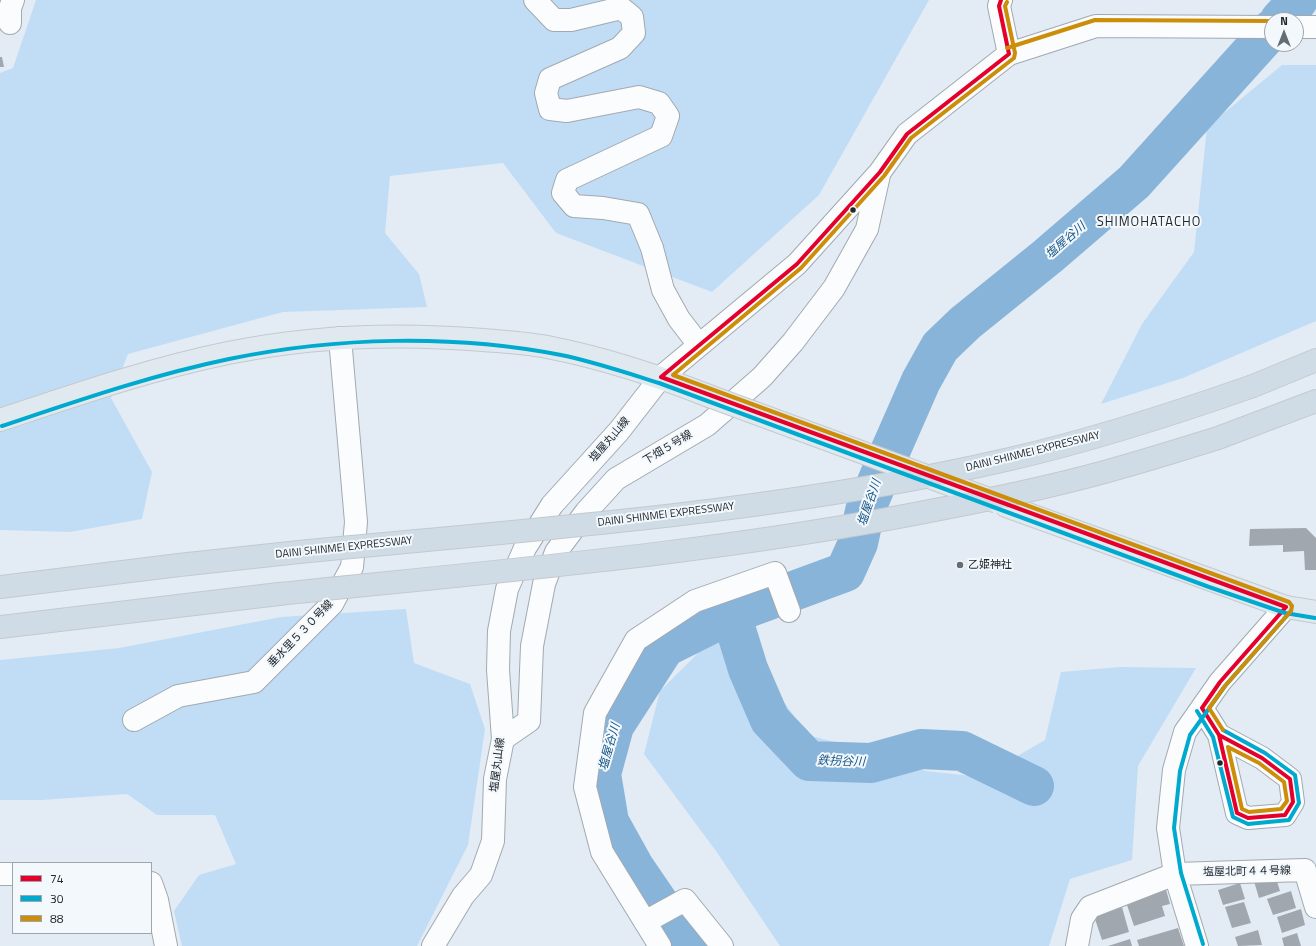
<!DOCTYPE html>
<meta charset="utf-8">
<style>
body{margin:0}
#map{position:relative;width:1316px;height:946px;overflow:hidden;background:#e3ecf4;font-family:"Titillium Web",sans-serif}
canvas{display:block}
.legend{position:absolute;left:12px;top:862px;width:140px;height:72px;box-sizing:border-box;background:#f3f8fc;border:1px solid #9fa5aa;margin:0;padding:5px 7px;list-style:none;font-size:12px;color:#20282f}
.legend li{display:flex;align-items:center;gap:8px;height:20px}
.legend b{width:20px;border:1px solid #9fa5aa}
.north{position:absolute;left:1264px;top:12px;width:40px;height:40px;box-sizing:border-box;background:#f3f8fc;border:1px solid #9fa5aa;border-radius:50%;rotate:0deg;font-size:11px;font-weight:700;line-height:16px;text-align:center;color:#20282f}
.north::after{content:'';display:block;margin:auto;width:14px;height:18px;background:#646d74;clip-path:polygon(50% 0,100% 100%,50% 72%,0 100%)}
</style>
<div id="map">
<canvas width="1316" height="946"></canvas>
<ul class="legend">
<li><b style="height:5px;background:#e4002b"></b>74</li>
<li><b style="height:5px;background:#00a9ce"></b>30</li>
<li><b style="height:5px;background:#cc8d09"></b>88</li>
</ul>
<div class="north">N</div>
</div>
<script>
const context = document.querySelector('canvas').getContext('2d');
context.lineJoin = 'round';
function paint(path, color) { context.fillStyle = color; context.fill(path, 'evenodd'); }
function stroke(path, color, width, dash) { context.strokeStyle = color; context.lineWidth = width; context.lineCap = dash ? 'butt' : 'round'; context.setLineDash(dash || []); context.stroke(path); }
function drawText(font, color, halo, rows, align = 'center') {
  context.font = font + ' "Titillium Web","Noto Sans JP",sans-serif'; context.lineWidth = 4; context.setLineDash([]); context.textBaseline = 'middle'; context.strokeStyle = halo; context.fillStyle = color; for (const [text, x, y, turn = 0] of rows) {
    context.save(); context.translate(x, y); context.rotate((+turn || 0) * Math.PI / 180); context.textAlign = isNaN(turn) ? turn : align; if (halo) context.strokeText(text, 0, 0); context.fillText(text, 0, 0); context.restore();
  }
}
paint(new Path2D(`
 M 36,0 L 929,0 L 819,195 L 712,292 L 556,233 L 503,163 L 390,176 L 385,233 L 419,274 L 427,307 L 283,312 L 128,354 L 111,398 L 152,472 L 142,519 L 70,532 L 0,530 L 0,73 L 13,68 Z
 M 1282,65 L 1316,65 L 1316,321 L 1183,378 L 1101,404 L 1142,324 L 1194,252 L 1207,127 Z
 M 406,609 L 414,663 L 470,684 L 485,729 L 468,845 L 417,946 L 182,946 L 174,911 L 199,875 L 236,864 L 215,815 L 157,815 L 127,794 L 42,800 L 0,800 L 0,660 L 119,648 L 281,617 Z
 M 751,628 L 773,686 L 807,735 L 863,749 L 926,771 L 981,777 L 1045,740 L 1061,672 L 1120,667 L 1196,668 L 1138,766 L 1132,860 L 1070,879 L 1049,946 L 780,946 L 716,851 L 644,754 L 660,691 L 710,641 Z`), '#c1ddf6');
stroke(new Path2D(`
 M 1280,20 L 1298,0
 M 731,614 L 748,669 L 770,720 L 809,761 L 871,763 L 921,749 L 962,751 L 1034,786
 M 688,946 L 634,867 L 609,822 L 601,774 L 614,726 L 665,647 L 731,614 L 845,572 L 858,543 L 865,511 L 885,463 L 921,381 L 940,347 L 965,323 L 1048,256 L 1134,182 L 1272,29`), '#89b4d9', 40);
paint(new Path2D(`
 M 0,57 L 2,57 L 4,67 L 0,67 Z
 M 1306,528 L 1316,538 L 1316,570 L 1305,570 L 1304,551 L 1283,552 L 1283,545 L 1249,546 L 1250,529 Z
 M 1274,872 L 1280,891 L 1259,898 L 1253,878 Z
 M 1240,883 L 1245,899 L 1223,905 L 1218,890 Z
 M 1165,886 L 1170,904 L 1162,906 L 1165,916 L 1134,926 L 1126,902 Z
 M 1291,891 L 1296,908 L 1273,915 L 1267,899 Z
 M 1244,902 L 1251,923 L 1232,928 L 1225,907 Z
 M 1122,907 L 1129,932 L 1102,940 L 1094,916 Z
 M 1301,909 L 1305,925 L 1282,933 L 1277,917 Z
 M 1178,928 L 1184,946 L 1139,946 L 1137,940 Z
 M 1258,930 L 1262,945 L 1238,946 L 1235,937 Z
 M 1297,933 L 1301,946 L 1284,946 L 1282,938 Z
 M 1130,939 L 1132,946 L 1108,946 Z`), '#a0a7ae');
const minor = new Path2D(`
 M 535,0 L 554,20 L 571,20 L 621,8 L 632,17 L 634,33 L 620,48 L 550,79 L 546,93 L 550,109 L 567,111 L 639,97 L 659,103 L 668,116 L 661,136 L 567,180 L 563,193 L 574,206 L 603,208 L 638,214 L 652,248 L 663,290 L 679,319 L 699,345
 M 10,23 L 10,8 L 13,0
 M 1296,27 L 1316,27
 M 1009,54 L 1096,26 L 1272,27
 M 1202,708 L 1219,735 L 1237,813 L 1248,818 L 1285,815 L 1293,802 L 1290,779 L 1262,758 L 1219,735
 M 134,720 L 178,696 L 254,682 L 332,604 L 352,567 L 356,522 L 340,338
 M 503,739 L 529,721 L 532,646 L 544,584 L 556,552 L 586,512 L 616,479 L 707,425 L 762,377 L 793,342 L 834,288 L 867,229 L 879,175
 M 0,874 L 13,874
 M 151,883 L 157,900 L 166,946
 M 645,922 L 685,900 L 722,946
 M 433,946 L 463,896 L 481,875 L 493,841 L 495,779 L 503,739 L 498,670 L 499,631 L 507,589 L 525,548 L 552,505 L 619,431 L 661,377 L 797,264 L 880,172 L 907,134 L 1009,54 L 999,6 L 1001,0
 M 660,946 L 602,852 L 585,787 L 595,713 L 636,640 L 695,601 L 775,573 L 789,611
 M 1077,946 L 1082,919 L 1090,907 L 1175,874 L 1305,870 L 1316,907
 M 1197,946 L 1175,874 L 1168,828 L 1174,770 L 1185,732 L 1220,682 L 1286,607`);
const major = new Path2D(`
 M 0,420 C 75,395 150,369 228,353 C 311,336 399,333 483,340 C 506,342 530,343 552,348 C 607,359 658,376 709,396
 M 1006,506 L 1286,607 L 1316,612`);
const highway = new Path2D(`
 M 1253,386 L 1316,360
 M 1218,438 L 1316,401
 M 0,587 L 179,565 L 299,552
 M 0,627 L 279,594`);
stroke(minor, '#a2a9b0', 24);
stroke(major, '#c4c9cd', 24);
stroke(highway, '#c4c9cd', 24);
stroke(minor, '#fbfcfd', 22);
stroke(major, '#e0e9ef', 22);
stroke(highway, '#cfdce6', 22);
const majorBridge = new Path2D(`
 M 709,396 L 997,502`);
const highwayBridge = new Path2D(`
 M 299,552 C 537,529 777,513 1010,459 C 1093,440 1173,414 1253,386
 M 279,594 C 498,571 719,553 935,510 C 998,498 1061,485 1122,467 C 1154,458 1186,448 1218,438`);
stroke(majorBridge, '#c4c9cd', 24, []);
stroke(highwayBridge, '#c4c9cd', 24, []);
stroke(majorBridge, '#e0e9ef', 22);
stroke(highwayBridge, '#cfdce6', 22);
stroke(new Path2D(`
 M 661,377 L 1286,607
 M 661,377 L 797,264 L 880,172 L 907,134 L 1009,54 L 999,6 L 1001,0
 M 1202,708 L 1219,735
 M 1202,708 L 1220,682 L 1286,607
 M 1219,735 L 1262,758 L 1290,779 L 1293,802 L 1285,815 L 1248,818 L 1237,813 Z`), '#e4002b', 4);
stroke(new Path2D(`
 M 2,426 C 77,401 152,375 229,359 C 336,337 453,334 561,355 C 595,362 627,373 659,383 L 1209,587 L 1285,613 L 1315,618
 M 1197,711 L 1213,737 L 1233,817 L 1248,824 L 1289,820 L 1299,803 L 1295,775 L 1265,753 L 1223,730
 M 1203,944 L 1181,873 L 1174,828 L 1180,771 L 1190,735 L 1225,686 L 1291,611`), '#00a9ce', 4);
stroke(new Path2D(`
 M 1007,2 L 1005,6 L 1015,53 L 1014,58 L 911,138 L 884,176 L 801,268 L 673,375 L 1289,602 L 1292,606 L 1291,611 L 1225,686 L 1209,708 L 1223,730
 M 1007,48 L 1095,20 L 1272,21
 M 1228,747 L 1259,763 L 1284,782 L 1287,801 L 1281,809 L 1249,812 L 1242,809 Z`), '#cc8d09', 4);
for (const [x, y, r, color] of [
 [853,210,3.5,"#20282f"],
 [960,565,4,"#646d74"],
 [1220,763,3.5,"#20282f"]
]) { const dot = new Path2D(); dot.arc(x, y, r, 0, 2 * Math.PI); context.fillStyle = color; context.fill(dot); stroke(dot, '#f3f8fc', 1.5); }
drawText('11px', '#20282f', '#f3f8fc', [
 ["塩屋丸山線",610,440,-49],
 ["下畑５号線",668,448,-31],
 ["DAINI SHINMEI EXPRESSWAY",1033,452,-14],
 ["DAINI SHINMEI EXPRESSWAY",666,515,-7],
 ["DAINI SHINMEI EXPRESSWAY",344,548,-6],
 ["垂水里５３０号線",301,634,-46],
 ["塩屋丸山線",498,765,-83],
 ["塩屋北町４４号線",1247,872,-1]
]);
drawText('11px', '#20282f', '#f3f8fc', [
 ["乙姫神社",968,565]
], 'left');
drawText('italic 12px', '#155585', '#f3f8fc', [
 ["塩屋谷川",1066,241,-41],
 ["塩屋谷川",870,503,-71],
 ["塩屋谷川",610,747,-74],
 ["鉄拐谷川",841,762,2]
]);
context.letterSpacing = '1px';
drawText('13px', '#20282f', '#f3f8fc', [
 ["SHIMOHATACHO",1149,223]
]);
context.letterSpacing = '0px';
</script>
